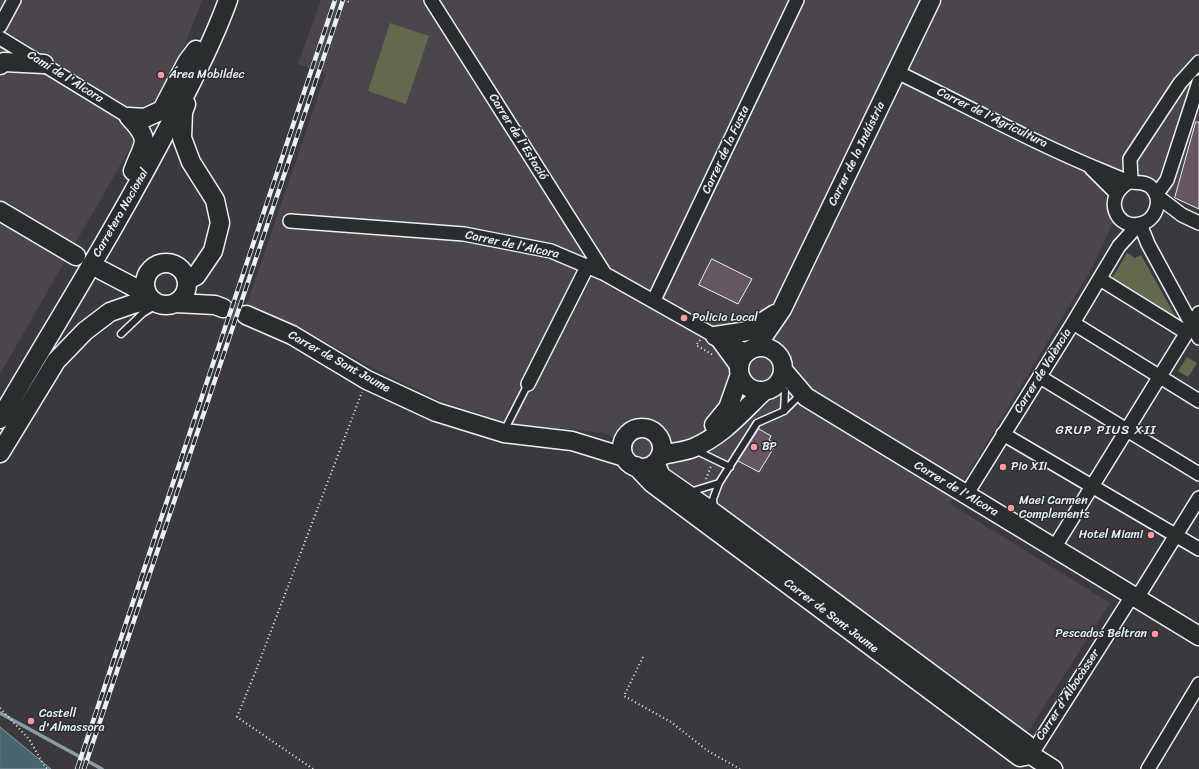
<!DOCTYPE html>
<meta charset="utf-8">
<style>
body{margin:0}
canvas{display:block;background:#3c393e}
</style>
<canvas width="1199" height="769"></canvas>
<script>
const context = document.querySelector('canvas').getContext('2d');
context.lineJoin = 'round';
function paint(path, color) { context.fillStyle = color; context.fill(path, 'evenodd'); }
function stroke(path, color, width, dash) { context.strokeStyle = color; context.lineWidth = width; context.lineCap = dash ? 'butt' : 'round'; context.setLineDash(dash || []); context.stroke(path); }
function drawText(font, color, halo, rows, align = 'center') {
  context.font = font + ' Sriracha,sans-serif'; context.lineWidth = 3; context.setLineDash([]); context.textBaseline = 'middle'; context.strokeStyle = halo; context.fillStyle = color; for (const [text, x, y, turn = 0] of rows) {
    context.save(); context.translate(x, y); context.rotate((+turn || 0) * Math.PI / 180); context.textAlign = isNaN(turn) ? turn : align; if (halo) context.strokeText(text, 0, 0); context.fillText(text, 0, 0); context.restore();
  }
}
paint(new Path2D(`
 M 0,0 L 202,0 L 176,68 L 0,374 Z
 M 321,0 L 1199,0 L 1199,209 L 1111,167 L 1101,186 L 1114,220 L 1092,268 L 950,504 L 1110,603 L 1026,735 L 606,433 L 509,423 L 443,402 L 371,367 L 299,327 L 247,304 L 326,73 L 298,64 Z`), '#4b464c');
paint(new Path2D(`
 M 390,23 L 429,36 L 406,104 L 368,91 Z
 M 1127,253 L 1135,258 L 1141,255 L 1178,321 L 1111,280 Z
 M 1187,357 L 1197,363 L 1188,377 L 1178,371 Z`), '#63694f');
const water = new Path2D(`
 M 0,727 L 51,769 L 0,769 Z`);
paint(water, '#48646c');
stroke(water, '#889ca4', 1);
stroke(new Path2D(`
 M 0,713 L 102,769`), '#889ca4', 3.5);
const building = new Path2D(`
 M 1196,122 L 1199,122 L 1199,209 L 1175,198 Z
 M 712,259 L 752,279 L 738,304 L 699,285 Z
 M 759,429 L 771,436 L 769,440 L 776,444 L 759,472 L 738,461 Z`);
paint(building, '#655662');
stroke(building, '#e8f1f8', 1);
stroke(new Path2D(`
 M 223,308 L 246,315`), '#56555a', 18, [18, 9]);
const lane = new Path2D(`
 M 121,334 L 143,313 L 155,306
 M 784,411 L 785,391
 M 504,431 L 528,384
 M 695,450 L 730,467
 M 690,492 L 719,483
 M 714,509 L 713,499 L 719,483 L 757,423 L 784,411 L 800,395`);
const street = new Path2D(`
 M 431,0 L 605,274
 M 0,26 L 14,0
 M 0,38 L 129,117
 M 897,72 C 965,105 1034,143 1105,172 C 1112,175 1119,178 1127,181 C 1136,184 1145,180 1152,188 C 1163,200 1156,221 1140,224 C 1116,230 1102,197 1129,182
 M 1091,168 L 1116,193
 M 1131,181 L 1130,159 L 1180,83 L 1199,62
 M 1156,195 L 1167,180 L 1199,82
 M 1157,196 L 1182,215 L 1199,223
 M 290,221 L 464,234 L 551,251 L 605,274 L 715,336 L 747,351
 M 1140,224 L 1148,244 L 1199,338
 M 1100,279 L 1187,333
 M 654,300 L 797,0
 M 1073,323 L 1199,401
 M 716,338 L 738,368
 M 1040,377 L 1199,474
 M 528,384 L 588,265
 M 1003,434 L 1199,549
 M 966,495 L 1073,323 L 1119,246 L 1139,224
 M 1054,548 L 1199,313
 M 1137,598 L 1199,498
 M 1031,755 L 1132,596
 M 1148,769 L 1199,684`);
const secondary = new Path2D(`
 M 0,65 L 4,62 L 44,64
 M 186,104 L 183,112 L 182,138 L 191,162 L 215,200 L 220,223 L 213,251 L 196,276 L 187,280
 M 129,117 L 145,118 L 162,110 L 187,62 L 196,50
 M 129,117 C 153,142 143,143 133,171
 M 0,211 L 76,256
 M145 284a21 21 0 1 1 42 0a21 21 0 1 1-42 0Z
 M 101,270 L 147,294
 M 176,303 L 215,305 L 223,308
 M 246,315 L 292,335 L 367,380 L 436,412 L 504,433 L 572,441 L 624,457
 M 715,336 L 748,331 L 775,314
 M739 369a22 22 0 1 1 44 0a22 22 0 1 1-44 0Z
 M 756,347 L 782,309 L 931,0
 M 783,370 L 806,397 L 1199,636
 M 0,419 C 58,320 119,223 172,120 C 192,81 213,42 228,0
 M 714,425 L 728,408 L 739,377
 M622 448a20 20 0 1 1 40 0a20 20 0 1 1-40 0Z
 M 0,453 L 56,361 L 85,331 L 110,312 L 133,304 L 152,300
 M 660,456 C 671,452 683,452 693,448 C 722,436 741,413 763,392
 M 655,463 L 661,476 L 714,513 L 1026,744 L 1031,755 L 1053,769
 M 636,466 L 652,483 L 1020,757 L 1031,755`);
stroke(lane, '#e8f1f8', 9);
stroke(street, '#e8f1f8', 16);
stroke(secondary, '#e8f1f8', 21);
stroke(new Path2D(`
 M 344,0 L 349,2 L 349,0
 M 700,340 L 696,345 L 713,355
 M 706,479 L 711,466
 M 643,657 L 624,696 L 671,722 L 708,751 L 740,769
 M 0,708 L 29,739 L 45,767 L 48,769
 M 313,769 L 237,717 L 255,673 L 362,392`), '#e8f1f8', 2, [1, 3]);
stroke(lane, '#2a2d2e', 6);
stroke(street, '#2a2d2e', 13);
stroke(secondary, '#2a2d2e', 18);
const rail = new Path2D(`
 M 77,769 L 335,0
 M 84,769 L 343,0`);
stroke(rail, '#e8f1f8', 4.5);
stroke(rail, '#2a2d2e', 3, [9]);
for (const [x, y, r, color] of [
 [161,75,4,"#ff9aa2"],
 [684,318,4,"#ff9aa2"],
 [754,447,4,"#ff9aa2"],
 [1003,467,4,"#ff9aa2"],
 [1011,508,4,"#ff9aa2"],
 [1151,535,4,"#ff9aa2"],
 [1155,634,4,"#ff9aa2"],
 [31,721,4,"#ff9aa2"]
]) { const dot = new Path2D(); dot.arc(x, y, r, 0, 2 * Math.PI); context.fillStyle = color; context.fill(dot); stroke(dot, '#2a2d2e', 1.5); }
drawText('12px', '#e8f1f8', '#2a2d2e', [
 ["Área Mobildec",169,75],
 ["Policia Local",692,318],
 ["BP",762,447],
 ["Pio XII",1011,467],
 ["Maei Carmen",1019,501],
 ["Complements",1019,515],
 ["Hotel Miami",1143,535,"right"],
 ["Pescados Beltran",1147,634,"right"],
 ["Castell",39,714],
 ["d'Almassora",39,728]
], 'left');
drawText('12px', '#e8f1f8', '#2a2d2e', [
 ["Camí de l'Alcora",65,77,32],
 ["Carrer de l'Agricultura",992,118,26],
 ["Carrer de l'Estació",518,137,58],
 ["Carrer de la Fusta",726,150,-65],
 ["Carrer de la Indústria",857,154,-64],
 ["Carretera Nacional",121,213,-60],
 ["Carrer de l'Alcora",512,245,12],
 ["Carrer de Sant Jaume",339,362,29],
 ["Carrer de València",1043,371,-58],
 ["Carrer de l'Alcora",956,489,31],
 ["Carrer de Sant Jaume",831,616,37],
 ["Carrer d'Albocàsser",1068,695,-57]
]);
context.letterSpacing = '1px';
drawText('13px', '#e8f1f8', '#2a2d2e', [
 ["GRUP PIUS XII",1106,431]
]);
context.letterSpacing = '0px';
</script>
